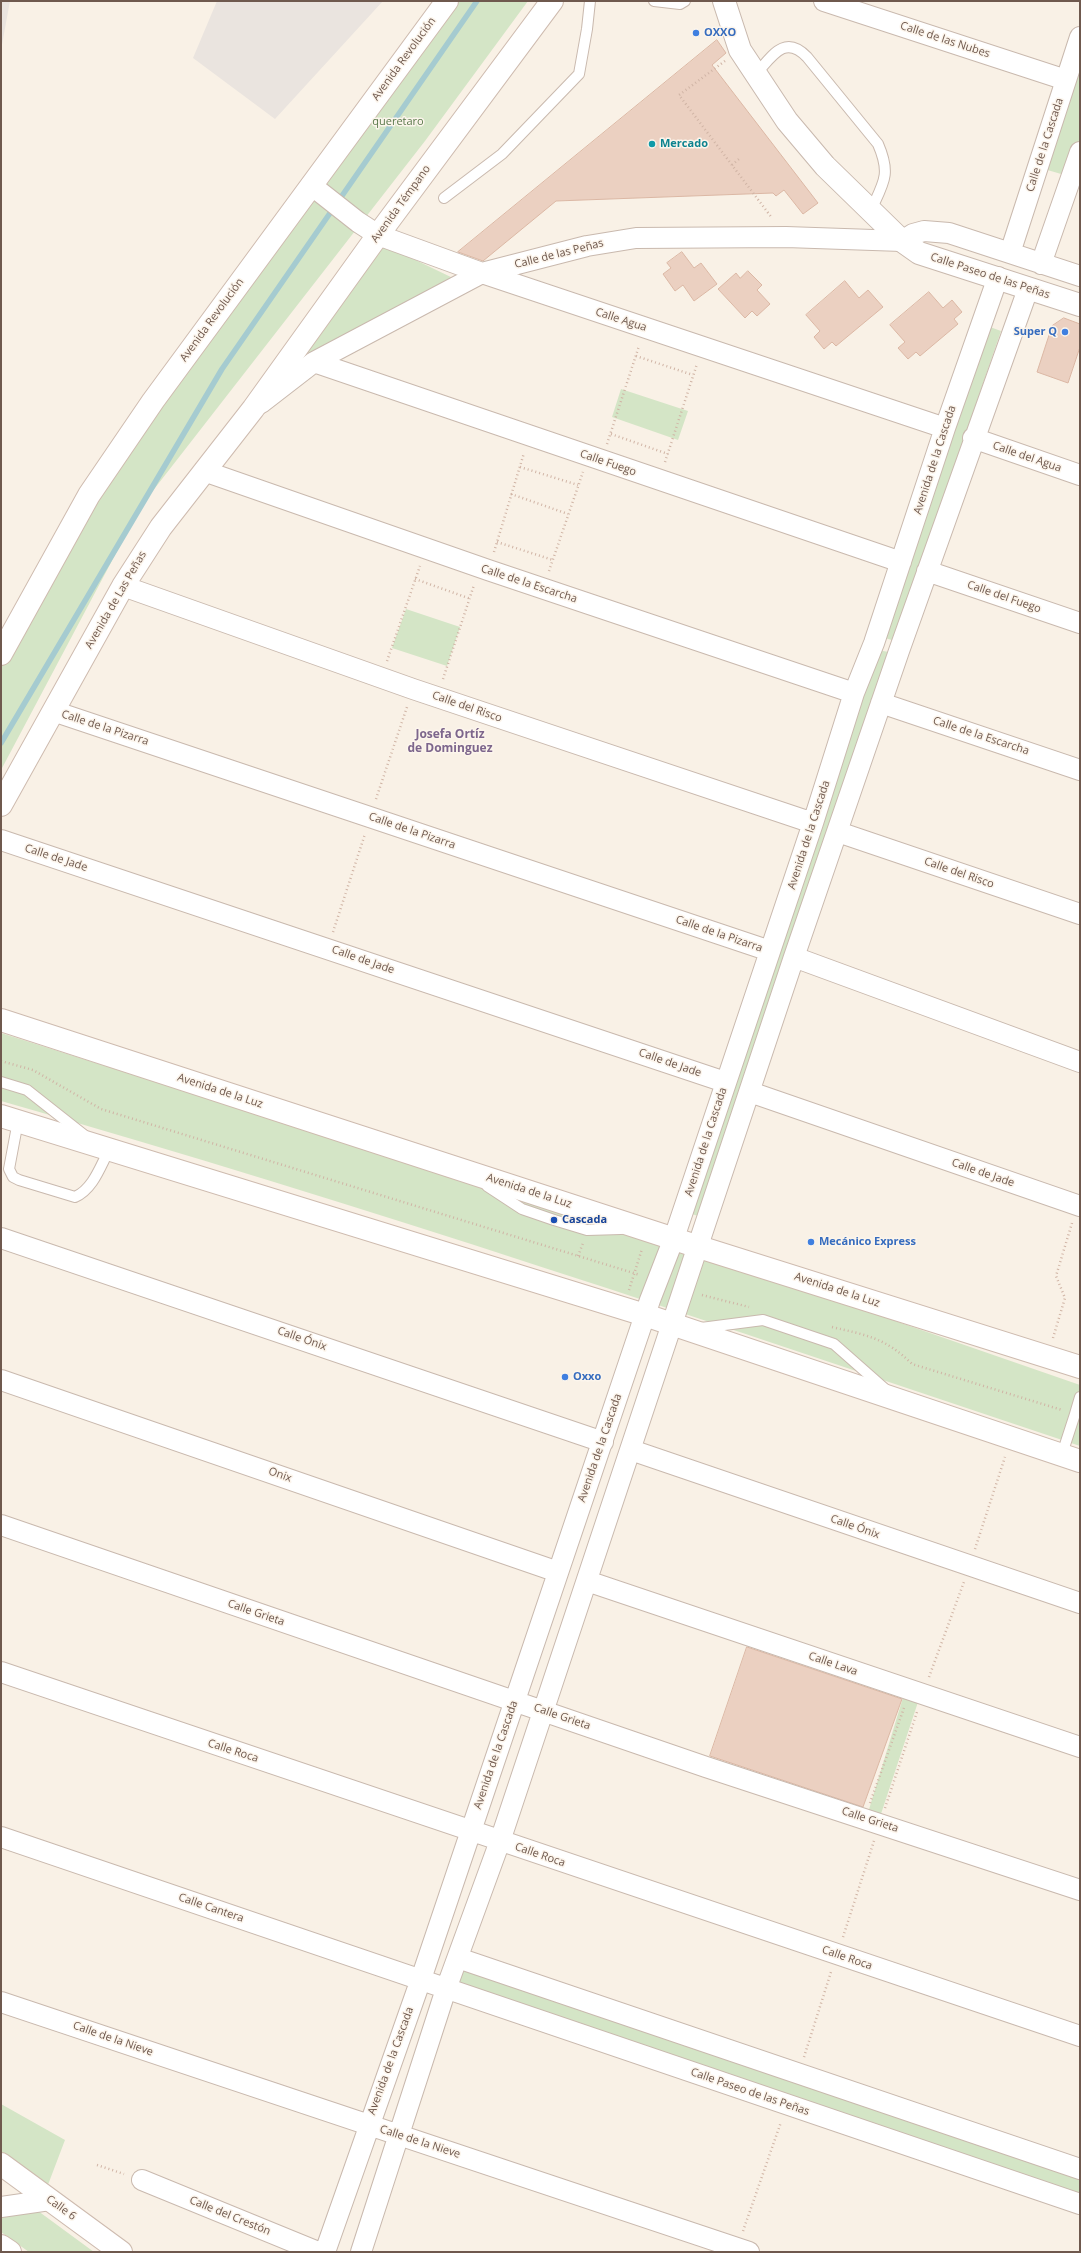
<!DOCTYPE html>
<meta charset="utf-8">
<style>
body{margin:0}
#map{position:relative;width:1081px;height:2253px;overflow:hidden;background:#f9f1e6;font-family:"Open Sans",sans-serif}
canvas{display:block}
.frame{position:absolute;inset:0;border:2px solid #6f594e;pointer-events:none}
</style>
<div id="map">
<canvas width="1081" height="2253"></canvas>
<div class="frame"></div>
</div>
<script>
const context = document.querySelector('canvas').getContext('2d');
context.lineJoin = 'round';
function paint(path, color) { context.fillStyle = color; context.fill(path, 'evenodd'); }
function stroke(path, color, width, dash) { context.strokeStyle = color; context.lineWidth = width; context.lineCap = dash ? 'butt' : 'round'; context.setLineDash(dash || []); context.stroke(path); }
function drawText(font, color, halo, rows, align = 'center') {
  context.font = font + ' "Open Sans",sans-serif'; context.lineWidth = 3; context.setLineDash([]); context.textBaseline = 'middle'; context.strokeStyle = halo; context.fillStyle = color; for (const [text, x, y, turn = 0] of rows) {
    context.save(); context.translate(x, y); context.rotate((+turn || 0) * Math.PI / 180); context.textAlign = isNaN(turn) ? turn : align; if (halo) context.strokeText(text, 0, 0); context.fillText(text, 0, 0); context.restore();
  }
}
paint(new Path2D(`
 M 1,1 L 10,1 L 1,50 Z
 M 217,1 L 383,1 L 275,119 L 193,58 Z`), '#eae4df');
paint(new Path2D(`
 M 447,1 L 528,1 L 425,141 L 141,506 L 1,770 L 1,640 L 230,296 Z
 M 1080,55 L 1080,137 L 1068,176 L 1044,169 Z
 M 376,241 L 455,279 L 281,376 Z
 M 990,327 L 1001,331 L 895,641 L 885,638 Z
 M 621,389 L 688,411 L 678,440 L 612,417 Z
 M 406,609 L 460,627 L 447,666 L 392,648 Z
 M 877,650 L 889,652 L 702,1217 L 688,1213 Z
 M 1,1033 L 725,1262 L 1080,1385 L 1080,1446 C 722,1326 364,1204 1,1101 Z
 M 905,1691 L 920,1696 L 879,1820 L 867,1816 Z
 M 457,1965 L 1080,2173 L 1080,2197 L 450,1986 Z
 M 1,2104 L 65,2140 L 46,2190 L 1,2157 Z
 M 34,2208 L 94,2252 L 29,2252 L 1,2232 L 1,2217 Z`), '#d4e5c6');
stroke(new Path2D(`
 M 1,743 L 222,369 L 477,1`), '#a5cbd0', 5.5);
const building = new Path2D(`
 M 717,40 L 726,53 L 712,65 L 818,203 L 803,214 L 784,190 L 776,196 L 773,193 L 556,201 L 483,261 L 458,252 Z
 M 682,252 L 694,268 L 701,263 L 717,284 L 694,301 L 683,285 L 675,291 L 663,274 L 671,268 L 667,263 Z
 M 748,271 L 762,285 L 757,290 L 770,304 L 757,316 L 752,311 L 745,318 L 718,289 L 736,273 L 740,278 Z
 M 845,281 L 859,298 L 868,290 L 883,307 L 836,346 L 832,342 L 824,349 L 814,337 L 820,331 L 806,315 Z
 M 929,292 L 943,308 L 952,300 L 962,312 L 954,319 L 958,324 L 920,356 L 916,352 L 908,359 L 898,348 L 905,342 L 890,325 Z
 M 1064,318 L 1080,324 L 1080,347 L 1068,383 L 1037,372 L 1052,326 Z
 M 747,1647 L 902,1699 L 863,1807 L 710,1756 Z`);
paint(building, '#ebd0c1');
stroke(building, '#dbb7a4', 1);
const service = new Path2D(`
 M 654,1 L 680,4 L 685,1
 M 755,75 C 771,58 784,33 807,57 L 878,144 C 891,174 884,182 871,210
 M 444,198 L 502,154 L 579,74 L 587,29 L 590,1
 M 1,1082 L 27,1090 L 84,1135
 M 18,1121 L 9,1169 L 13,1177 L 19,1180 L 75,1197 C 93,1189 100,1167 109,1150
 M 487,1186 L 522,1209 L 554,1220 L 587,1230 L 621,1229
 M 701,1328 L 763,1320 L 834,1344 L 885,1389
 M 1077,1409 L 1075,1414 L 1080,1397
 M 1062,1454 L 1075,1414`);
const minor = new Path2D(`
 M 824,1 L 1066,80
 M 311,185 L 358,222 L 378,235 L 482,273 L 945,428
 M 1010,253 L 1080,37
 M 1041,264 L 1080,152
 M 314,362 L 901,562
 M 261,403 L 314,362 L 482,273 L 587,246 L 636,238 L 786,237 L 902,241 L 913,234 L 924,231 L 949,233 L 1080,276
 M 973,438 L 1080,475
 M 204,471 L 488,570 L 854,693
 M 927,571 L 1080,623
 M 123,586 L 413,689 L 813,823
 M 881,703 L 1080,770
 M 53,711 L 770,951
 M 838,832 L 1080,914
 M 1,840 L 725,1082
 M 794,957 L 1080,1062
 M 750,1092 L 1080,1206
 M 1,1238 L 603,1442
 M 1,1380 L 558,1572
 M 631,1450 L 1080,1603
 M 1,1525 L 706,1767 L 1080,1890
 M 587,1581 L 1080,1747
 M 1,1672 L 1080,2036
 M 1,1837 L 1080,2204
 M 458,1958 L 1080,2169
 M 1,2002 L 749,2252
 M 142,2180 L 318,2252
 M 1,2207 L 50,2200
 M 325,2252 L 421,1979 L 650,1300 L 674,1238 L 813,823 L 854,693 L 874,643 L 945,428 L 998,277
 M 361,2252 L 446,1989 L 500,1841 L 794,957 L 899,651 L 1028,289`);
const tertiary = new Path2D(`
 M 724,1 L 740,50 L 787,121 L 825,166 L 902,241 L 919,253 L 1080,305`);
const secondary = new Path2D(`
 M 1,654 L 89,495 L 153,401 L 447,1
 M 1,805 L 123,586 L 161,527 L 253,409 L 378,235 L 552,1
 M 1,1020 L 699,1247 L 1080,1367
 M 1,1116 L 645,1315 L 1080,1461
 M 1,2164 L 121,2252
 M 1,2246 L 10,2252`);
stroke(service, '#c9b9ae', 12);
stroke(minor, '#c9b9ae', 22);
stroke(tertiary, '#c9b9ae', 24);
stroke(secondary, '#cebbaf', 24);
stroke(new Path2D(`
 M 725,61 L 679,95 L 772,218
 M 732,165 L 739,159
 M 636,356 L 693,375
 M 611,434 L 668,454
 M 607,444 L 639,346
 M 665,462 L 697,364
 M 520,467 L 578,485
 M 511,494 L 568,514
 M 497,542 L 553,560
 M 494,552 L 524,453
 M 549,571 L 583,472
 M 415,579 L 471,599
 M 387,661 L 420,566
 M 443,679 L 474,585
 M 376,799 L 407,707
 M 333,932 L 365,834
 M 1,1061 L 33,1070 L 101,1109 L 640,1275
 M 578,1256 L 583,1243
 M 629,1290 L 642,1249
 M 702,1295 L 749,1307
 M 832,1327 C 866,1335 886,1338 912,1364 L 1062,1410
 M 1053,1338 L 1065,1298 L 1056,1276 L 1072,1223
 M 975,1549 L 1005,1457
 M 929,1677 L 964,1582
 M 870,1803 L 904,1708
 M 885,1808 L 917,1712
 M 843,1937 L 874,1841
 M 804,2057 L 831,1972
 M 97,2165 L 124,2174
 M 743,2231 L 781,2122`), '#d0b4a5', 2.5, [1, 3]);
stroke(service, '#fff', 10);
stroke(minor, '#fff', 20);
stroke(tertiary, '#fff', 22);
stroke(secondary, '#fff', 22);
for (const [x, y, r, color] of [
 [696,33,4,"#3f7fe0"],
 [652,144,4,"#0f9aa8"],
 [1065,332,4,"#3f7fe0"],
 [554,1220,4,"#1a4fb4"],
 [811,1242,4,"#3f7fe0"],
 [565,1377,4,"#3f7fe0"]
]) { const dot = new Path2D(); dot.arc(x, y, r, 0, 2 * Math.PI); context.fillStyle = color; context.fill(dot); stroke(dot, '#fcf5ec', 1.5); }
drawText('bold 11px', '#366cbe', '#fcf5ec', [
 ["OXXO",704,33],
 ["Super Q",1057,332,"right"],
 ["Mecánico Express",819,1242],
 ["Oxxo",573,1377]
], 'left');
drawText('11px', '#6f594e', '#fcf5ec', [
 ["Calle de las Nubes",945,40,18],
 ["Avenida Revolución",404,59,-54],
 ["Calle de la Cascada",1045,145,-72],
 ["Avenida Témpano",401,204,-54],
 ["Calle de las Peñas",559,254,-14],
 ["Calle Paseo de las Peñas",990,276,18],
 ["Avenida Revolución",212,320,-54],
 ["Calle Agua",621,320,18],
 ["Calle del Agua",1027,457,19],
 ["Avenida de la Cascada",935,460,-72],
 ["Calle Fuego",608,463,19],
 ["Calle de la Escarcha",529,584,18],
 ["Calle del Fuego",1004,597,19],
 ["Avenida de Las Peñas",116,600,-60],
 ["Calle del Risco",467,707,19],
 ["Calle de la Pizarra",105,728,18],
 ["Calle de la Escarcha",981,736,18],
 ["Calle de la Pizarra",412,831,19],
 ["Avenida de la Cascada",809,835,-72],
 ["Calle de Jade",56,858,18],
 ["Calle del Risco",959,873,19],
 ["Calle de la Pizarra",719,934,19],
 ["Calle de Jade",363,960,19],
 ["Calle de Jade",670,1063,19],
 ["Avenida de la Luz",220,1091,18],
 ["Avenida de la Cascada",706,1142,-72],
 ["Calle de Jade",983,1173,19],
 ["Avenida de la Luz",529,1191,18],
 ["Avenida de la Luz",837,1290,18],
 ["Calle Ónix",302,1339,19],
 ["Avenida de la Cascada",600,1448,-71],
 ["Onix",280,1475,19],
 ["Calle Ónix",855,1527,19],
 ["Calle Grieta",256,1613,19],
 ["Calle Lava",833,1664,19],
 ["Calle Grieta",562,1717,19],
 ["Calle Roca",233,1751,18],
 ["Avenida de la Cascada",496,1755,-71],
 ["Calle Grieta",870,1820,18],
 ["Calle Roca",540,1855,19],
 ["Calle Cantera",211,1908,19],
 ["Calle Roca",847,1958,19],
 ["Calle de la Nieve",113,2039,19],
 ["Avenida de la Cascada",391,2061,-70],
 ["Calle Paseo de las Peñas",750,2092,19],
 ["Calle de la Nieve",420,2142,18],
 ["Calle 6",61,2208,36],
 ["Calle del Crestón",230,2216,22]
]);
drawText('11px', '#5a794b', '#fcf5ec', [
 ["queretaro",398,122]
]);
drawText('bold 11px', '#0d838f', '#fcf5ec', [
 ["Mercado",660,144]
], 'left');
drawText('bold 11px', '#164399', '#fcf5ec', [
 ["Cascada",562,1220]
], 'left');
drawText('bold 12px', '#7d668c', '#fcf5ec', [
 ["Josefa Ortíz",450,735],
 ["de Dominguez",450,749]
]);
</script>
